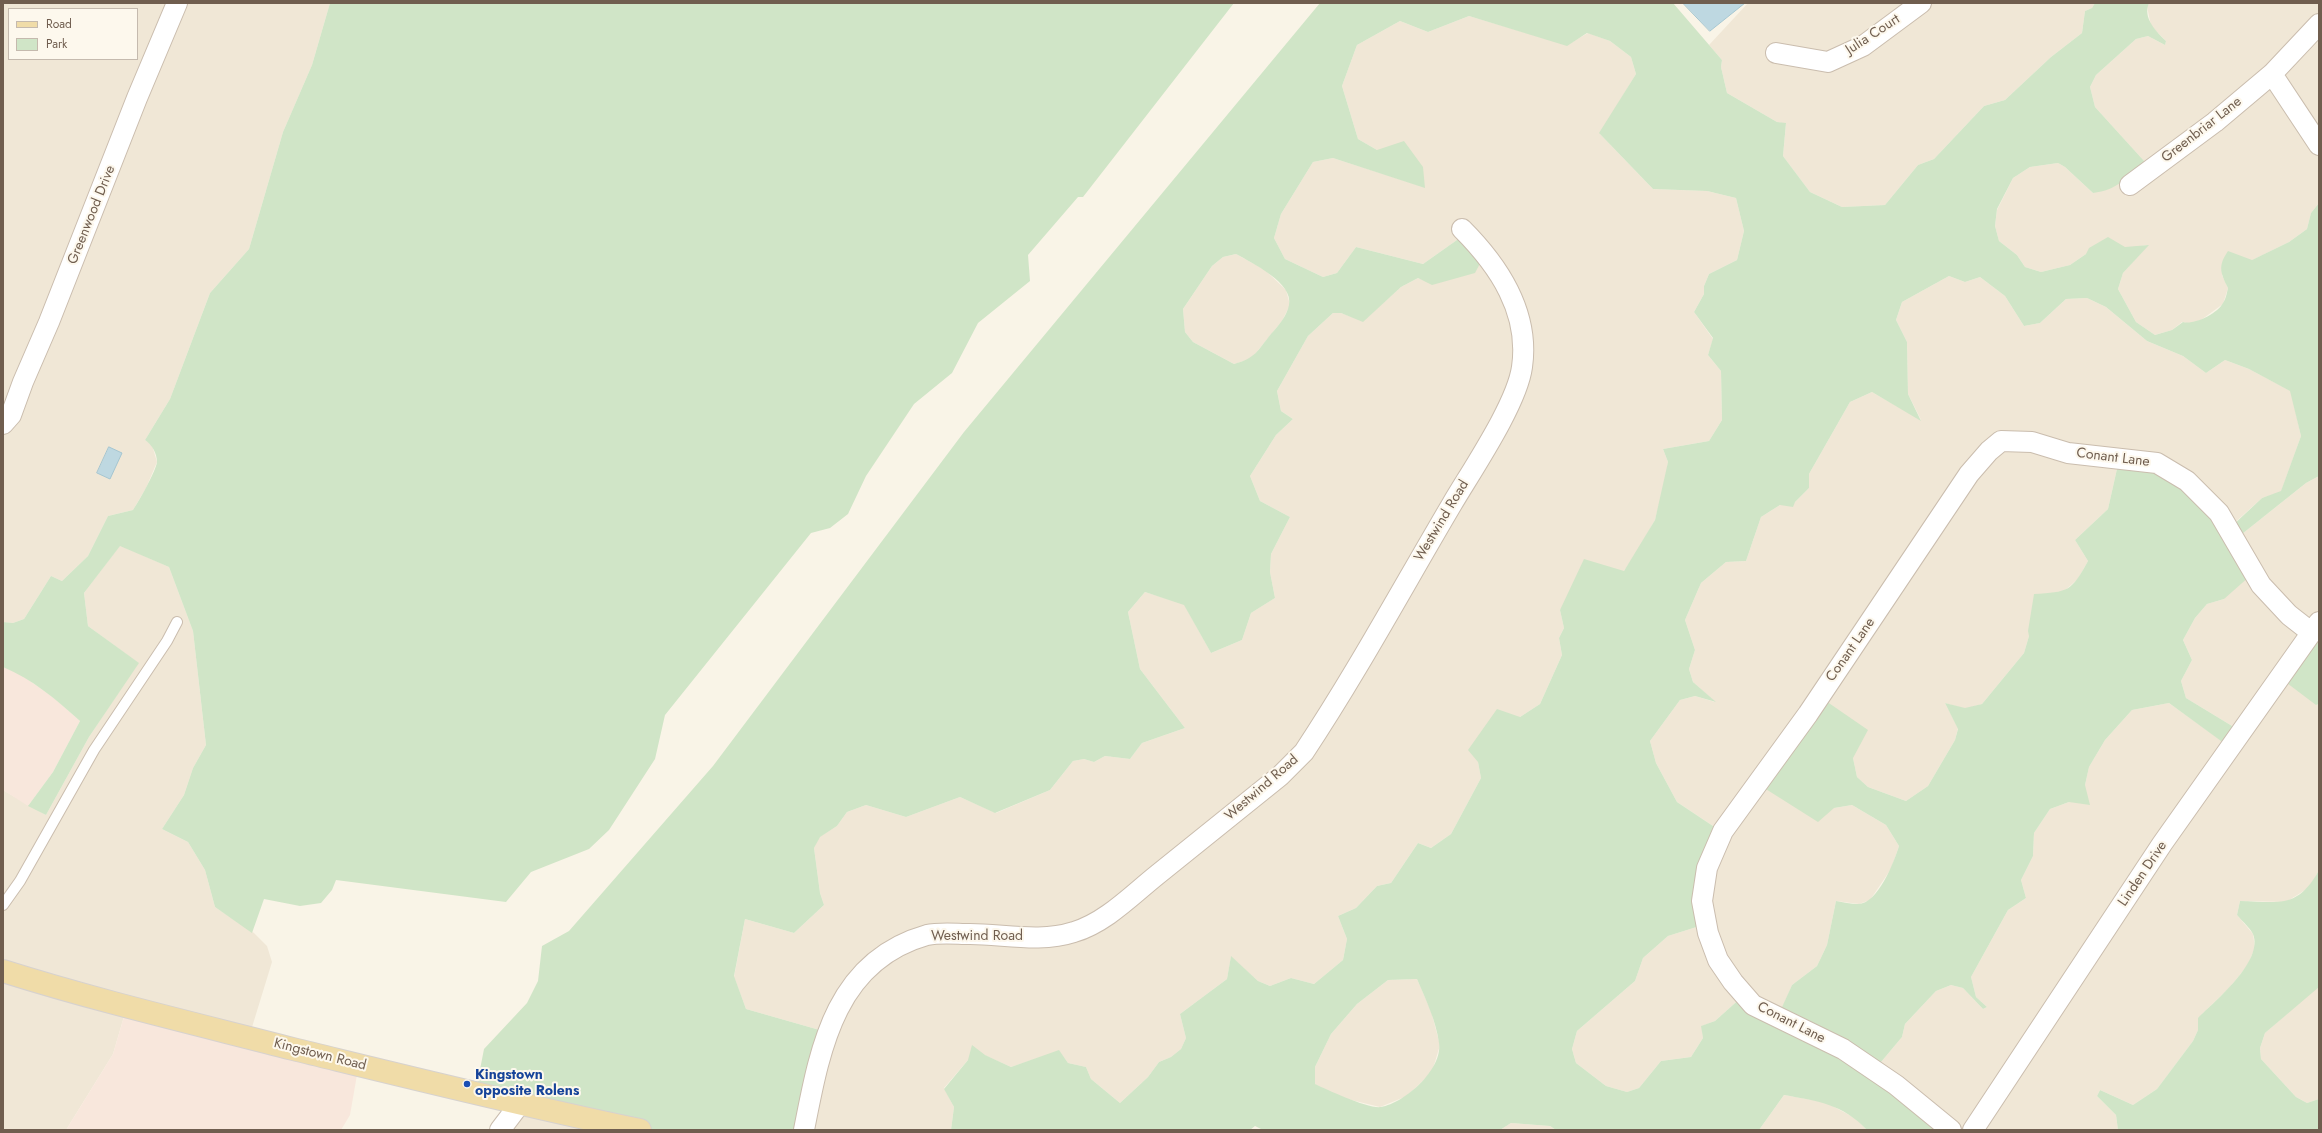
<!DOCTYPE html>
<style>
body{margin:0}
#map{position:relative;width:2322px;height:1133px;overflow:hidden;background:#f9f4e7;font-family:Jost,sans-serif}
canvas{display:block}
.frame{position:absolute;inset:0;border:4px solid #705e4f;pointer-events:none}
.legend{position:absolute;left:8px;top:8px;width:130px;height:52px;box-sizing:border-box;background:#fdf8ed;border:1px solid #c5baae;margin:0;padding:5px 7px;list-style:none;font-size:12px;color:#705e4f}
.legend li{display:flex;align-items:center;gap:8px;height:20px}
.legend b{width:20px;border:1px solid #c5baae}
</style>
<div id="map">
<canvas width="2322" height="1133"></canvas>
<div class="frame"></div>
<ul class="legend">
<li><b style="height:5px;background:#f0dca8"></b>Road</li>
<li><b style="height:11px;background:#d0e5c7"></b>Park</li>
</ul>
</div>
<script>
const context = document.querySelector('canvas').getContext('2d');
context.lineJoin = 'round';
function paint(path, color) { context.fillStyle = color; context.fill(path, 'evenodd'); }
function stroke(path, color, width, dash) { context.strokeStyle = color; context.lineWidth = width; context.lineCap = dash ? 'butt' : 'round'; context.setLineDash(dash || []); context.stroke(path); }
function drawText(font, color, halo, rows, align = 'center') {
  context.font = font + ' Jost,sans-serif'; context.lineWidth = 4; context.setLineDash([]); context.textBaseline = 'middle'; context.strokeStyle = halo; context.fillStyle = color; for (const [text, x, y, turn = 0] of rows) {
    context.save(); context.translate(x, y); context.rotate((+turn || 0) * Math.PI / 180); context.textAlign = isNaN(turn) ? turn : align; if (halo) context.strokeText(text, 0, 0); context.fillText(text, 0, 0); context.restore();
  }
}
paint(new Path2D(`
 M 3,3 L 330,3 L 312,65 L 283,132 L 249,249 L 210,293 L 170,399 L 145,440 L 152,445 L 157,462 L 146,488 L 133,510 L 108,516 L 88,556 L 62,581 L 51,576 L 24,619 L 13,623 L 3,622 ZM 9,9 L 137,9 L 137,59 L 9,59 Z
 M 1748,3 L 2095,3 L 2092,8 L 2085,11 L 2082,33 L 2051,57 L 2005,100 L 1984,106 L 1934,159 L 1918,165 L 1885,205 L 1842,207 L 1810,192 L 1783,156 L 1786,124 L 1777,122 L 1727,93 L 1721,67 L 1722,60 L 1709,45 Z
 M 2149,3 L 2319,3 L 2319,203 L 2311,213 L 2307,229 L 2289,242 L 2222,275 L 2228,288 L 2223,304 L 2201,320 L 2190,324 L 2182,322 L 2172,330 L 2155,335 L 2136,322 L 2118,289 L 2123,273 L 2148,245 L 2086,254 L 2070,265 L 2041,272 L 2025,267 L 2017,255 L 1999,241 L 1995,226 L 1997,210 L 2013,178 L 2030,167 L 2058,163 L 2065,167 L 2093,193 L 2145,162 L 2095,107 L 2090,87 L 2096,75 L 2136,39 L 2148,36 L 2165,45 L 2166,41 L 2151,26 L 2147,6 Z
 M 1469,16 L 1567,45 L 1588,33 L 1610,41 L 1631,57 L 1636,74 L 1600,134 L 1653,189 L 1707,191 L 1736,198 L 1744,231 L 1737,260 L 1709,274 L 1704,286 L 1704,294 L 1694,312 L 1713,339 L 1708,355 L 1721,371 L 1722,420 L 1709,441 L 1663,449 L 1668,462 L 1666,478 L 1655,520 L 1637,552 L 1624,571 L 1560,610 L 1564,628 L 1559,638 L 1562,655 L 1540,704 L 1520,717 L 1478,762 L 1481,778 L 1451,834 L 1431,848 L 1418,843 L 1391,883 L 1377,886 L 1356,908 L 1338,916 L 1347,939 L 1343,960 L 1314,984 L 1291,978 L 1270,986 L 1258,981 L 1231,957 L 1227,979 L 1180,1014 L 1186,1038 L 1181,1049 L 1171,1057 L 1159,1062 L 1148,1077 L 1120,1103 L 1091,1079 L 1086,1067 L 1068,1063 L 1059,1051 L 1011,1067 L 984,1055 L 968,1060 L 944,1088 L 954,1107 L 951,1130 L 804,1130 L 830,1033 L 746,1009 L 734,977 L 745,919 L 794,933 L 824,905 L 820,893 L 814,848 L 819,837 L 837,826 L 847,812 L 866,805 L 906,817 L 960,797 L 996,813 L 1050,790 L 1073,761 L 1084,759 L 1094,762 L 1105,756 L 1130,759 L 1142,743 L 1185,728 L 1140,669 L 1128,612 L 1145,592 L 1184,604 L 1211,653 L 1242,640 L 1251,613 L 1275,598 L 1270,572 L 1271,554 L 1290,517 L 1260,501 L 1250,476 L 1276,435 L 1293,419 L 1281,411 L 1277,391 L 1308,336 L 1333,313 L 1341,313 L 1363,321 L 1401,287 L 1418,278 L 1431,283 L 1464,235 L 1423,264 L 1356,247 L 1337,273 L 1323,277 L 1285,259 L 1274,238 L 1281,214 L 1313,162 L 1333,158 L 1424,187 L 1377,150 L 1358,139 L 1342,86 L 1357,45 L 1400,21 L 1428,32 Z
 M 1236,254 L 1265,270 L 1286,290 L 1290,305 L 1282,321 L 1251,359 L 1234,364 L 1193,342 L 1185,332 L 1183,309 L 1212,266 L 1223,257 Z
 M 1949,276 L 1965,282 L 1980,277 L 2005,296 L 2024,326 L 2040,323 L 2066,299 L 2087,298 L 2106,307 L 2147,341 L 2183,356 L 2206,373 L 2225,360 L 2249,369 L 2291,391 L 2301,436 L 2281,492 L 2262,498 L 2231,526 L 2119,460 L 2108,509 L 2075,540 L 2088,561 L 2078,579 L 2063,592 L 2029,636 L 2024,653 L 1982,704 L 1965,709 L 1945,703 L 1958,728 L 1955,740 L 1928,786 L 1906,801 L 1868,787 L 1857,777 L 1853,758 L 1823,699 L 1834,808 L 1852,805 L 1886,825 L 1899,846 L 1891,869 L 1870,900 L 1859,904 L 1836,901 L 1827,945 L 1817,966 L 1792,985 L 1778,1018 L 1744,995 L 1715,1021 L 1702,1026 L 1703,1038 L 1691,1057 L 1661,1061 L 1639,1088 L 1627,1092 L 1606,1086 L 1576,1063 L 1572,1049 L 1577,1031 L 1635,981 L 1643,958 L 1668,936 L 1706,924 L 1722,832 L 1677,802 L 1656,763 L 1650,741 L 1680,700 L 1695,696 L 1715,702 L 1693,682 L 1689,669 L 1695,650 L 1685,620 L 1701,583 L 1726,562 L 1746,561 L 1761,517 L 1780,505 L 1795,502 L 1809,488 L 1809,474 L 1850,402 L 1872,392 L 1921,420 L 1908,394 L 1907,342 L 1896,320 L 1902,302 Z
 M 2319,476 L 2319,630 L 2316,705 L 2319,704 L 2319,870 L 2310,887 L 2286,902 L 2240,901 L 2237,915 L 2253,934 L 2255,948 L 2247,966 L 2230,987 L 2198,1018 L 2198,1030 L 2193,1041 L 2157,1089 L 2133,1105 L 2100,1090 L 2097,1096 L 2116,1115 L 2118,1130 L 1952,1130 L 1876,1068 L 1902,1037 L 1905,1024 L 1936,991 L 1951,985 L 1963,988 L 1983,1009 L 1987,1007 L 1976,997 L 1971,977 L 2008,910 L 2026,898 L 2021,880 L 2033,856 L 2034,833 L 2050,809 L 2069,802 L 2085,785 L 2089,767 L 2105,740 L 2132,710 L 2169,703 L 2232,748 L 2242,732 L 2186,698 L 2181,681 L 2192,660 L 2183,640 L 2195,618 L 2207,604 L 2224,599 L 2237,538 L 2306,483 Z
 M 120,545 L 169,567 L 193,631 L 206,745 L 193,768 L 184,795 L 162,829 L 188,842 L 205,870 L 215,907 L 254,933 L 267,946 L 272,962 L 249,1037 L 125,1013 L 113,1054 L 66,1130 L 3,1130 L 3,790 L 46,815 L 89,737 L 138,663 L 88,626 L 84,593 Z
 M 1417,979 L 1431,1011 L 1440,1045 L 1432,1072 L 1407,1096 L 1380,1107 L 1343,1098 L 1314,1084 L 1315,1067 L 1331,1034 L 1357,1004 L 1388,980 Z
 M 2317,987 L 2319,987 L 2319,1099 L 2307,1103 L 2296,1097 L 2261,1059 L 2260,1048 L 2265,1033 Z
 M 1784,1095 L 1825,1102 L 1855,1118 L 1867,1130 L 1759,1130 Z
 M 513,1101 L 642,1130 L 494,1130 Z
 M 1511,1123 L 1550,1126 L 1556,1130 L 1500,1130 Z`), '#f0e7d6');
paint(new Path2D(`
 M 3,667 L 17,672 L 53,697 L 80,721 L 53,772 L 28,806 L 3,790 Z
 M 125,1013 L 358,1069 L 350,1115 L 341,1130 L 66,1130 L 113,1054 Z`), '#f8e7dc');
paint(new Path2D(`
 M 330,3 L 1234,3 L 1083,197 L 1078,197 L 1028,255 L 1030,281 L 978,323 L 952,373 L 914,404 L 866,476 L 848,514 L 830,528 L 811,533 L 665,715 L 655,759 L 609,830 L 589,849 L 531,872 L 506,902 L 336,880 L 332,890 L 321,903 L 300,906 L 264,899 L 252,933 L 215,907 L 205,870 L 188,842 L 162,829 L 184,795 L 193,768 L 206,745 L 193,631 L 169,567 L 120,546 L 84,593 L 88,626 L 139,663 L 89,737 L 46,815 L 28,806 L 53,772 L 80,721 C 57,700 32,679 3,667 L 3,622 L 13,623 L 24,619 L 51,576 L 62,581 L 88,556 L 108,516 L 133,510 C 139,501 156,471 157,462 C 157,453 152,445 145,440 L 170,399 L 210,293 L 249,249 L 283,132 L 312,65 Z
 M 1320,3 L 1673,3 L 1722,60 L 1721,67 L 1727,93 L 1777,122 L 1786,123 L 1783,156 L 1810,192 L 1842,207 L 1885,205 L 1918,165 L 1934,159 L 1984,106 L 2005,100 L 2051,57 L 2082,33 L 2085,11 L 2092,8 L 2095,3 L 2149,3 C 2142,18 2157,32 2166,41 L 2165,45 L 2148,36 L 2136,39 L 2096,75 L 2090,87 L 2095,107 L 2145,162 C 2127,178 2117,190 2093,193 L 2065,167 L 2058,163 L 2030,167 L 2013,178 L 1997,209 L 1995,226 L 1999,241 L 2017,255 L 2025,267 L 2041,272 L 2070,265 L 2086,254 L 2089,248 L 2108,237 L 2125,247 L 2149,245 L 2123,273 L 2118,289 L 2136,322 L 2155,335 L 2172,330 L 2183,322 C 2194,325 2217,314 2223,303 C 2226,299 2227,292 2228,288 C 2220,272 2218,266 2228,251 L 2252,260 L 2289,242 L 2307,229 L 2311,213 L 2319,203 L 2319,476 L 2306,483 L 2237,538 L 2250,576 L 2224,599 L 2207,604 L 2195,618 L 2183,640 L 2192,660 L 2181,681 L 2186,698 L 2242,732 L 2232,749 L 2169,703 L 2132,710 L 2105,740 L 2089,767 L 2085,785 L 2090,805 L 2069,802 L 2050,809 L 2034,833 L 2033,856 L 2021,880 L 2026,898 L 2008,910 L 1971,977 L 1976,997 L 1987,1007 L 1983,1009 L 1963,988 L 1951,985 L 1936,991 L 1905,1024 L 1902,1037 L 1876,1068 L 1952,1130 L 1867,1130 C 1843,1104 1817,1101 1784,1095 L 1759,1130 L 1556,1130 L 1550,1126 L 1511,1123 L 1500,1130 L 1263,1130 L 1255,1126 L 1250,1130 L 951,1130 L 954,1107 L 944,1089 L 968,1060 L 972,1045 L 985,1055 L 1011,1067 L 1059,1050 L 1068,1063 L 1086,1067 L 1091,1079 L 1120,1103 L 1148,1077 L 1159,1062 L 1171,1057 L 1181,1049 L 1186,1038 L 1180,1014 L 1227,979 L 1231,956 L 1258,981 L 1270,986 L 1291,978 L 1314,984 L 1343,960 L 1347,939 L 1338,916 L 1356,908 L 1377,886 L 1391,883 L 1418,843 L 1431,848 L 1451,834 L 1481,778 L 1478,762 L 1468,750 L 1497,709 L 1520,717 L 1540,704 L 1562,655 L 1559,638 L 1564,628 L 1560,610 L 1584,559 L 1624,571 L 1655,520 L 1668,462 L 1663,449 L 1709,441 L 1722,420 L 1721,371 L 1708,355 L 1713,338 L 1694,312 L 1704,294 L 1704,286 L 1709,274 L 1737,260 L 1744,231 L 1736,198 L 1707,191 L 1653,189 L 1599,133 L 1636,74 L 1631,57 L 1610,41 L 1587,33 L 1567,46 L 1469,16 L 1428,32 L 1400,21 L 1357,45 L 1342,86 L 1358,139 L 1377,150 L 1404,141 L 1423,167 L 1425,188 L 1333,158 L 1313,162 L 1281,214 L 1274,238 L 1285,259 L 1323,277 L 1337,273 L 1356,247 L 1423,264 L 1464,235 L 1485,254 L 1475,273 L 1432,285 L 1418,278 L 1401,287 L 1363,322 L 1341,313 L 1333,313 L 1308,336 L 1277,391 L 1281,411 L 1293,419 L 1276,435 L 1250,476 L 1260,501 L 1290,517 L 1271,554 L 1270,572 L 1275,598 L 1251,613 L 1242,640 L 1211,653 L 1184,605 L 1145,592 L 1128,612 L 1140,669 L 1185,728 L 1142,743 L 1130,759 L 1105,756 L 1094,762 L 1084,759 L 1073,761 L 1050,790 L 995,813 L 960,797 L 906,817 L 866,805 L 847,812 L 837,826 L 820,837 L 814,848 L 820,893 L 824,905 L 794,933 L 745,919 L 734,976 L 746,1009 L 830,1033 L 804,1130 L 642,1130 L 476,1090 L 484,1049 L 527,1003 L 538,981 L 542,946 L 569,931 L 713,766 L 964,432 ZM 1236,254 C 1252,263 1294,283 1289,305 C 1287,316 1278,326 1271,334 C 1257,351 1256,358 1234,364 L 1193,342 L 1185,332 L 1183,309 L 1212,266 L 1223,257 ZM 1949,276 L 1965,282 L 1980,277 L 2005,296 L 2024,326 L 2040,323 L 2066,299 L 2087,298 L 2106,307 L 2147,341 L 2183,356 L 2206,373 L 2225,360 L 2249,369 L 2290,391 L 2301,436 L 2281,491 L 2262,498 L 2232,526 L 2160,464 L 2119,460 L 2108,509 L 2075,540 L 2088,561 C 2071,592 2068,592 2034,594 L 2028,631 L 2029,636 L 2024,653 L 1982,704 L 1965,708 L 1945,703 L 1958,729 L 1955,740 L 1928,786 L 1906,801 L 1868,787 L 1857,777 L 1853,758 L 1868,730 L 1823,699 L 1761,786 L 1818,822 L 1834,808 L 1852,805 L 1886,825 L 1899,846 C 1894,862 1878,904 1858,904 C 1851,904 1843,902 1836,901 L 1827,945 L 1817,966 L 1792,985 L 1778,1016 L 1744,995 L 1715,1021 L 1701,1026 L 1703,1038 L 1691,1057 L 1661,1061 L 1639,1088 L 1627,1092 L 1606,1086 L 1576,1063 L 1572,1049 L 1577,1031 L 1635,981 L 1643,958 L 1668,936 L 1706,924 L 1722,832 L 1677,802 L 1656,763 L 1650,741 L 1680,700 L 1695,696 L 1716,702 L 1693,682 L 1689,669 L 1695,650 L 1685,620 L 1701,583 L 1726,562 L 1746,561 L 1761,517 L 1780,505 L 1793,507 L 1795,502 L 1809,488 L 1809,474 L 1850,402 L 1872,392 L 1921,421 L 1908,394 L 1907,342 L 1896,320 L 1902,302 ZM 1417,979 C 1426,1000 1436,1021 1439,1043 C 1443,1069 1405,1103 1381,1107 C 1368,1109 1328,1090 1315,1084 L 1315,1067 L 1331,1034 L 1357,1004 L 1388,980 Z
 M 2319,630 L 2319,704 L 2316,705 L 2283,680 Z
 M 2319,870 L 2319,987 L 2265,1033 L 2260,1048 L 2261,1059 L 2296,1097 L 2307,1103 L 2319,1099 L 2319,1130 L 2118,1130 L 2116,1115 L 2097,1096 L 2100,1090 L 2133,1105 L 2157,1089 L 2193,1041 L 2198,1030 L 2198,1018 C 2215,1001 2264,961 2253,934 C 2250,928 2242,921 2237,915 L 2240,901 C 2279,902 2298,909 2319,870 Z`), '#d0e5c7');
const water = new Path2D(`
 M 1683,3 L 1745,3 L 1710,31 Z
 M 109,447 L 122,453 L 110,479 L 97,473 Z`);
paint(water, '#bed8e1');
stroke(water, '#a5c6d1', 1);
const lane = new Path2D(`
 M 3,905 L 20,881 L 94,750 L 167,641 L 177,622`);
const street = new Path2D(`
 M 1776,53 L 1828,62 L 1863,46 L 1921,3
 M 2272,74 L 2319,145
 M 2130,185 L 2215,122 L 2272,74 L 2319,24
 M 3,424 L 11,415 L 23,382 L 49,322 L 137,98 L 177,3
 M 500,1130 L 519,1105
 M 804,1130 C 820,1048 835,961 927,935 C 940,932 957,934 970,934 C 1004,934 1040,943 1074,932 C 1105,923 1132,895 1157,875 C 1198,842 1239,809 1280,776 L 1304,752 C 1357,672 1403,587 1452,504 C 1472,470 1517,404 1522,367 C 1530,312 1499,266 1462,229
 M 1951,1130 L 1896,1085 L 1843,1049 L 1753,1005 L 1733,982 L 1718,960 L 1708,933 L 1702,901 L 1707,868 L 1723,831 L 1808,714 L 1969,474 L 1989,451 L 2001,441 L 2032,442 L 2068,453 L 2157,463 L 2187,481 L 2219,513 L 2261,585 L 2289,615 L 2312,633
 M 1973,1130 L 2162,844 L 2319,622`);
const primary = new Path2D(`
 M 3,971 C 98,1001 196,1024 293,1049 C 408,1077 524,1106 640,1130`);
stroke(lane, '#cabdae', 12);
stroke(street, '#cabdae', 22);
stroke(primary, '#d7d2ce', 24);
stroke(lane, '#fff', 10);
stroke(street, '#fff', 20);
stroke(primary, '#f0dca8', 22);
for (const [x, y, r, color] of [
 [467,1084,4,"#1a4fb4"]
]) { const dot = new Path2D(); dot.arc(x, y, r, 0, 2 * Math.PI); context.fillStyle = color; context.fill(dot); stroke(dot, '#fdf8ed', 1.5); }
drawText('14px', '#705e4f', '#fdf8ed', [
 ["Julia Court",1873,35,-33],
 ["Greenbriar Lane",2202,130,-38],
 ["Greenwood Drive",92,215,-68],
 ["Conant Lane",2113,458,7],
 ["Westwind Road",1442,521,-59],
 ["Conant Lane",1851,650,-55],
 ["Westwind Road",1262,788,-41],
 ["Linden Drive",2143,874,-56],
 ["Westwind Road",977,937],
 ["Conant Lane",1791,1023,27],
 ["Kingstown Road",320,1055,14]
]);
drawText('bold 14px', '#164399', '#fdf8ed', [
 ["Kingstown",475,1076],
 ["opposite Rolens",475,1092]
], 'left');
</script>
